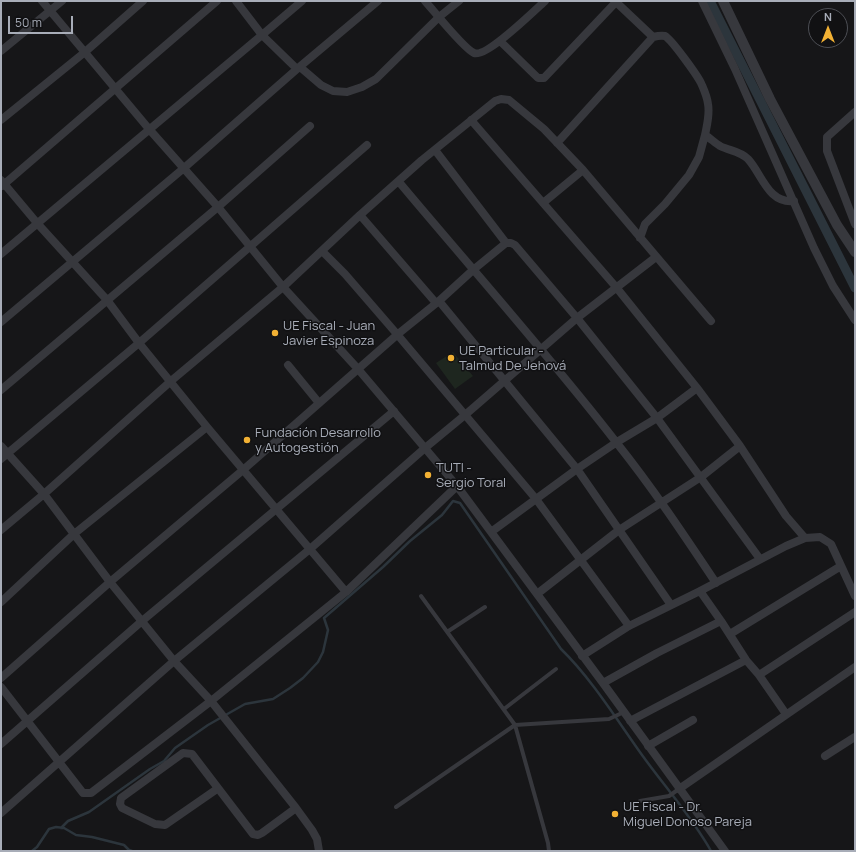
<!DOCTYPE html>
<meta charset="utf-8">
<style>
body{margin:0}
#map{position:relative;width:856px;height:852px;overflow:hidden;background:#161618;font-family:Manrope,sans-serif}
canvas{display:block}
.frame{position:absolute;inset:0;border:2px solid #a8adb8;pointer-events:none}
.north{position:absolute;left:808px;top:8px;width:40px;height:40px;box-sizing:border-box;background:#111113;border:1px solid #4d4f55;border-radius:50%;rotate:0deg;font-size:11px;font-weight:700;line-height:16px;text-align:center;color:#a8adb8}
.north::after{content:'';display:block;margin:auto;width:14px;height:18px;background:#f2b134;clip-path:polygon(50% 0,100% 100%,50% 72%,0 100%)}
.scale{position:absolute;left:8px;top:16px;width:65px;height:18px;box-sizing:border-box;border:2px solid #a8adb8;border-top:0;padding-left:5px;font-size:12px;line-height:14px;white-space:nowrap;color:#a8adb8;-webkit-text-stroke:3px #111113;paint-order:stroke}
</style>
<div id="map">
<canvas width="856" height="852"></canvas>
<div class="frame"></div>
<div class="north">N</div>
<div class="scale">50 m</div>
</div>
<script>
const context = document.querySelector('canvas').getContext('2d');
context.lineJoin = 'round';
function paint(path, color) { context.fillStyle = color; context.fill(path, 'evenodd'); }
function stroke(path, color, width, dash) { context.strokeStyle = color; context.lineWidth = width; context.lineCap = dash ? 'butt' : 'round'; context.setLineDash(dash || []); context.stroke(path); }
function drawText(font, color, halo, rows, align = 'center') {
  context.font = font + ' Manrope,sans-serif'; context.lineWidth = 3; context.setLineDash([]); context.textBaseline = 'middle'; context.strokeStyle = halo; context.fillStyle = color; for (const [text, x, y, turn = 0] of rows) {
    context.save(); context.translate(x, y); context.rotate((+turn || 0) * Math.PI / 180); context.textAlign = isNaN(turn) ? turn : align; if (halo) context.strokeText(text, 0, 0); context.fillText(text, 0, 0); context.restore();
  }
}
paint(new Path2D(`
 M 453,352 L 473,376 L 455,389 L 436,363 Z`), '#1e261f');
stroke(new Path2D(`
 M 61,828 L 68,821 L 89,812 L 150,769 L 164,761 L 175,748 L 208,725 L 245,704 L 273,699 L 290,688 L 303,678 L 318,662 L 323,652 L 328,630 L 324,618 L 383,567 L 410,541 L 442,515 L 453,501 L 460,503 L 561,649 C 591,678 617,720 642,755 C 665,787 692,817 711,851
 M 32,851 L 37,847 L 49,829 L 56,827 L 64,828 L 76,835 L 92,837 L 124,845 L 129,850 L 132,851`), '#2c353c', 2.5);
stroke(new Path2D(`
 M 710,1 L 855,288`), '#2c353c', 9);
stroke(new Path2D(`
 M 421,596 L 515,725 L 548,843 L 549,851
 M 447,632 L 485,607
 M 504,709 L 556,669
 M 640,801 L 669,796 L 679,789
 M 396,807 L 515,725 L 609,719 L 624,712`), '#37383d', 4);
stroke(new Path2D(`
 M 42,1 L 149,129 L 218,207 L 283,287 L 358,369 L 457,486 L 603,683 L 725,851
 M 236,1 L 262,35 L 302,1
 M 425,1 C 434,11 464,49 474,53 C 486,58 534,11 545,1
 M 615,1 L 653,37
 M 702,1 L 735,69 L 814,248 L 833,286 L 855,320
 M 500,41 L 538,78 L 544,78 L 616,2
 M 1,51 L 62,1
 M 300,67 L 321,85 L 333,91 L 347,92 L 362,87 L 376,79 L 439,17 L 459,1
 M 855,112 L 827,137 L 827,151 L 855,224
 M 1,120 L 85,52 L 143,1
 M 471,120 L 616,287 L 697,388 L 740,446 L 786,516 L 805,538
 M 557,143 L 653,37 C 657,36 661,35 665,36 C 672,40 697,75 701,83 C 704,90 707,96 708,104 C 710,114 707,125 705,135 C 710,138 715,143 720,146 C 730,151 740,151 748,159 C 762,174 768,204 794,201
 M 435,150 L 506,243
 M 1,180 L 37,223 L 107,300 L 139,343 L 207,427 L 346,592
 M 399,182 C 471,268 547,353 616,442 C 652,487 684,535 716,583
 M 2,186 L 217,1
 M 543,203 L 583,170
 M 360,215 L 436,303
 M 640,238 L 645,224 L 665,204 L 689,175 L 699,157 L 705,135
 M 322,251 L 345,274 L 396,333 L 536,499 L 629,626
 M 1,254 L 262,35 L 297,69
 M 439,301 L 577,469 L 671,605
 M 1,322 L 184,168 L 297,69 L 378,1
 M 288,365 L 319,403
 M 1,390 L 218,207 L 310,126
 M 1,446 L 44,494 L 110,582 L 174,661 L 211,701 L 296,808 L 312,830 L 317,839 L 319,851
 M 1,459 L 139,343 L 367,145
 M 1,530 L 44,494 L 171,381 L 283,287 L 360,215 L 422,160 L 495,101 L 501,99 L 509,100 L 544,129 L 583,170 L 711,321
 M 491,532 L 577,469 L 617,442 L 657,418 L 697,388
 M 700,591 L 721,621 L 746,660 L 759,675 L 786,714
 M 537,594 L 619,530 L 701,477 L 740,446
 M 1,602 L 74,534 L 207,427
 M 730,634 L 841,566
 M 582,656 L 629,626 L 700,591 L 786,546 L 805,538 L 820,537 L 831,544 L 855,596
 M 759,675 L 855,612
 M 1,678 L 110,582 L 243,470 L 398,334 L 439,301 L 473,270 L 506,243 L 511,243 L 515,245 L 577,318 L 657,418 L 760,559
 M 603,683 L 657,653 L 721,621
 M 1,687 L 83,793 L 91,793 L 211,701 L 346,592 L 457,486
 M 630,721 L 746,660
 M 1,744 L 142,621 L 394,411
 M 648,746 L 693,720
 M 825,756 L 855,737
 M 217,789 L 165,825 L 155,824 L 122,808 L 120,804 L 121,798 L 183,753 L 192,754 L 253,834 L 258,835 L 262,833 L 296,808
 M 679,789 L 855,667
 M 1,813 L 174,661 L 310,549 L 425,448 L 465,415 L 577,318 L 656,257`), '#37383d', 8);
stroke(new Path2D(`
 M 723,1 L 770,99 L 837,225 L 855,252`), '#37383d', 10);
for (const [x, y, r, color] of [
 [275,333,4,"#f2b134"],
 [451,358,4,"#f2b134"],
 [247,440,4,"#f2b134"],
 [428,475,4,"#f2b134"],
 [615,814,4,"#f2b134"]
]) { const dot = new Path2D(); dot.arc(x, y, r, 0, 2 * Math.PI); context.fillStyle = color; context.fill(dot); stroke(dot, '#111113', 1.5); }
drawText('13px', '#a8adb8', '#111113', [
 ["UE Fiscal - Juan",283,326],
 ["Javier Espinoza",283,341],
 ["UE Particular -",459,351],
 ["Talmud De Jehová",459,366],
 ["Fundación Desarrollo",255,433],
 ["y Autogestión",255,448],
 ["TUTI -",436,468],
 ["Sergio Toral",436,483],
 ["UE Fiscal - Dr.",623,807],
 ["Miguel Donoso Pareja",623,822]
], 'left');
</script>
